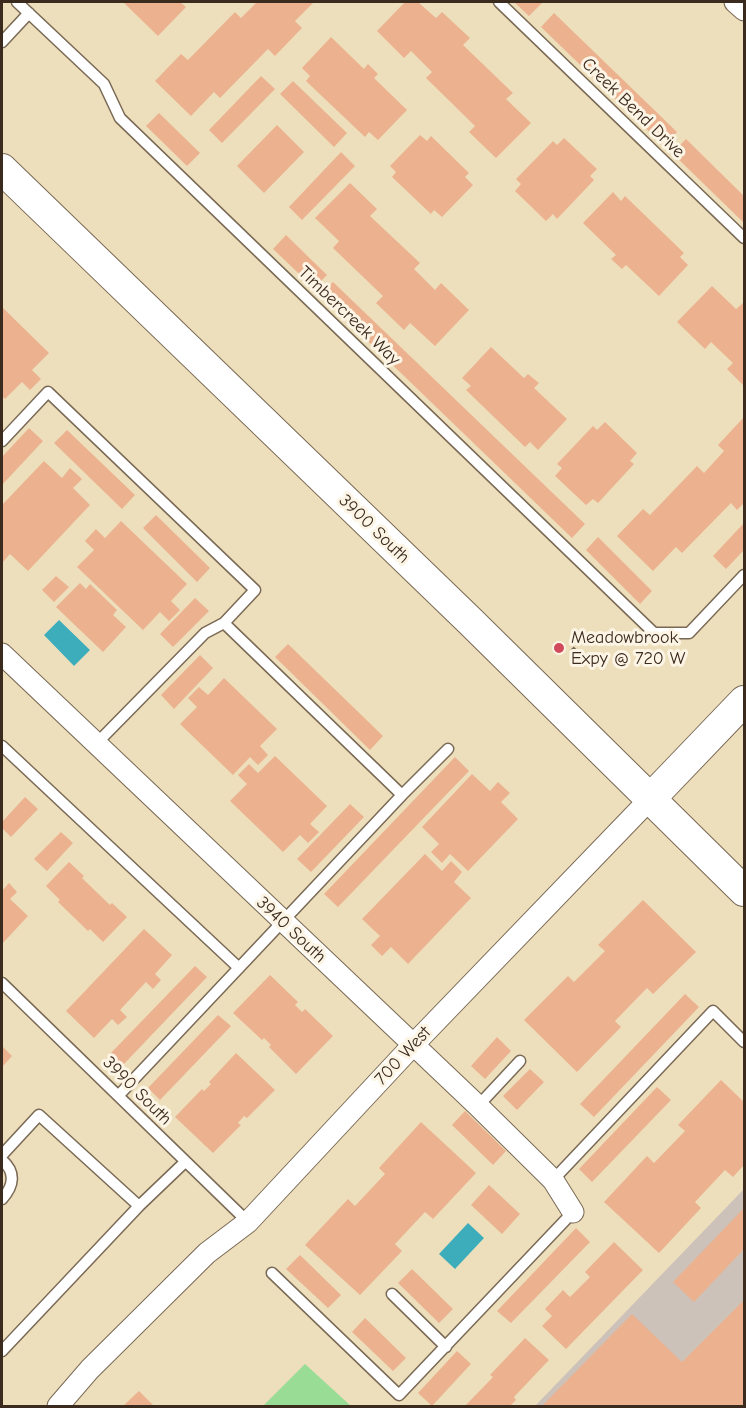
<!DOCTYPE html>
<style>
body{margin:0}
#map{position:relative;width:746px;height:1408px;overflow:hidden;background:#eddfbc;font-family:"Comic Neue",sans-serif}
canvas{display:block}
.frame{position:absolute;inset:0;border:3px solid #3b2a1e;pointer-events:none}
</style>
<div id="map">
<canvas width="746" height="1408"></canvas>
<div class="frame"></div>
</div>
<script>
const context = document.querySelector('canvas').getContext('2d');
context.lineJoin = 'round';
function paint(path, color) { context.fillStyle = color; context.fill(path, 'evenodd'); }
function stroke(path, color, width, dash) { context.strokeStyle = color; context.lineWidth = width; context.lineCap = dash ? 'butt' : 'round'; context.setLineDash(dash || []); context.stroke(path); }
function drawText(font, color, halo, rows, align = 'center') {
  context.font = font + ' "Comic Neue",sans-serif'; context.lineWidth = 6; context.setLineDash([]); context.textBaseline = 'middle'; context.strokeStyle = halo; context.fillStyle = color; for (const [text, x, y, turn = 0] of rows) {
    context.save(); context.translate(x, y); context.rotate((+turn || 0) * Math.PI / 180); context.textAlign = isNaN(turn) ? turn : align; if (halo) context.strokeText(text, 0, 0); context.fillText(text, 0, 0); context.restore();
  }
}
paint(new Path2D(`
 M 744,1189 L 744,1406 L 535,1406 Z`), '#ccc2b9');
paint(new Path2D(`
 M 305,1364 L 351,1406 L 263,1406 Z`), '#98dc95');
paint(new Path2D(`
 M 59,620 L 90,650 L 74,666 L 44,635 Z
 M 468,1223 L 484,1238 L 455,1269 L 439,1254 Z`), '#3eadbb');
paint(new Path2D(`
 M 123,2 L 180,2 L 186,7 L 158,36 Z
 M 257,2 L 314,2 L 295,21 L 302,28 L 275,56 L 268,49 L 220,98 L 214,92 L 191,116 L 155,81 L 181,54 L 188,60 L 235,12 L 241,18 Z
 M 405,2 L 418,2 L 436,18 L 442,12 L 470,38 L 463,45 L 513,93 L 506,99 L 531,123 L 496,158 L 469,132 L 475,126 L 426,78 L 432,72 L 411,51 L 404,58 L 377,31 Z
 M 514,2 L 543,2 L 529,16 Z
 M 554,13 L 677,132 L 664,146 L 541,27 Z
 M 331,37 L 364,69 L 368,64 L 378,74 L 374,78 L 407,110 L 378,140 L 369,132 L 365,137 L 306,81 L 310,76 L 302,68 Z
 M 261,76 L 275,89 L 222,143 L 209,130 Z
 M 293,81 L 347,133 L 334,147 L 280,94 Z
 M 159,113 L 200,153 L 187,166 L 146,126 Z
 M 277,125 L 304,152 L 264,193 L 237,166 Z
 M 420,135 L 427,141 L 431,136 L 469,173 L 465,177 L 473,185 L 442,217 L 434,210 L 431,214 L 392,177 L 396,172 L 390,166 Z
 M 564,138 L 597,169 L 590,176 L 594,180 L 557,219 L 553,214 L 546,221 L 515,191 L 521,184 L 516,179 L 553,141 L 557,145 Z
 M 686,139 L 744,196 L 744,223 L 672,153 Z
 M 341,152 L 355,166 L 302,220 L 289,207 Z
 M 350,183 L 377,209 L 370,216 L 420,263 L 414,269 L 435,290 L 441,283 L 469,310 L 435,346 L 410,323 L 404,330 L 376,303 L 383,296 L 333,248 L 339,241 L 315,218 Z
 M 613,192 L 621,201 L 625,196 L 684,253 L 680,257 L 688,265 L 659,296 L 626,265 L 622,269 L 611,259 L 616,255 L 583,223 Z
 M 286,235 L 327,275 L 314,288 L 273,249 Z
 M 333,282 L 585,524 L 572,538 L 320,295 Z
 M 712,286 L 736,309 L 743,303 L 744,304 L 744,386 L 727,369 L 733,363 L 711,342 L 705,349 L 677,322 Z
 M 2,307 L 49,353 L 32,370 L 41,379 L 30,390 L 22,382 L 5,399 L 2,396 Z
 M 491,347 L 524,378 L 528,374 L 539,383 L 534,388 L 567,419 L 538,450 L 530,442 L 525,447 L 466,390 L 471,386 L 462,378 Z
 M 744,417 L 744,503 L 737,510 L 731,503 L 682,553 L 676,547 L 653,571 L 617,536 L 643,509 L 650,515 L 697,466 L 704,473 L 724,451 L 718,445 Z
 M 605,422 L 637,453 L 630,461 L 634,464 L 598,503 L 593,499 L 586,505 L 555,476 L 562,468 L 557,464 L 593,426 L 597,430 Z
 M 29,428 L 43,441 L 2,485 L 2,457 Z
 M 67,430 L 135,495 L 122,509 L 54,443 Z
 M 44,461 L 62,478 L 70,468 L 82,479 L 73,488 L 90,505 L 28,571 L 10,554 L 2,563 L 2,505 Z
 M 156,515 L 210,568 L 197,582 L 143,528 Z
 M 121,521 L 187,584 L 171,601 L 180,610 L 169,621 L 160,612 L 143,630 L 77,567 L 94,550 L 85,541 L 96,529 L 105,538 Z
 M 744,523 L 744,550 L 726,569 L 713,556 Z
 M 598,537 L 652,591 L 640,604 L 586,550 Z
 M 56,576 L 69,587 L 54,602 L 42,590 Z
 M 80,583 L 86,589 L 90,584 L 117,610 L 113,615 L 126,627 L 103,652 L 56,607 Z
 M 195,598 L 209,611 L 173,647 L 160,634 Z
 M 288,644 L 383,736 L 370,750 L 275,657 Z
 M 200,655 L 213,668 L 174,709 L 161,695 Z
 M 224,678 L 277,729 L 260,746 L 268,755 L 258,765 L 250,757 L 233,775 L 180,724 L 197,707 L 188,698 L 199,687 L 208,695 Z
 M 275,756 L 327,806 L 310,824 L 319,832 L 308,843 L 300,835 L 283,852 L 230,801 L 247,784 L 238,775 L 249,764 L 258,773 Z
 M 455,757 L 469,771 L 338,907 L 324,894 Z
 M 472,774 L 490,791 L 498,782 L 510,793 L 501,802 L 518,819 L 468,871 L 450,854 L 442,863 L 431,852 L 439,844 L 422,827 Z
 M 25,797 L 38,809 L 11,837 L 2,828 L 2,822 Z
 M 350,804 L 364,817 L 311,872 L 297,859 Z
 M 61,832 L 73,843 L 47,871 L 34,859 Z
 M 425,854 L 442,871 L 451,861 L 462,872 L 454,882 L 471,898 L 408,964 L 391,947 L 382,956 L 371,945 L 380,936 L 362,919 Z
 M 69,862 L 84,876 L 82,878 L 110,905 L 112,903 L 127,917 L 103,942 L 90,929 L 88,931 L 58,902 L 60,900 L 46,886 Z
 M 9,883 L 17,892 L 10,899 L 28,916 L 2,944 L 2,891 Z
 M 643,900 L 696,952 L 653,994 L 647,988 L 615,1021 L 621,1027 L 577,1072 L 524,1020 L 568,976 L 574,982 L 605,951 L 598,945 Z
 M 144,929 L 172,955 L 155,974 L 161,980 L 153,989 L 146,982 L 120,1010 L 127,1017 L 118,1025 L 112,1019 L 94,1038 L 66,1011 Z
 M 195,966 L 207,977 L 123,1065 L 110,1054 Z
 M 270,975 L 298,1002 L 295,1005 L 302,1012 L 305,1009 L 333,1036 L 296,1074 L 269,1047 L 271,1045 L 264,1038 L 262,1040 L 233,1013 Z
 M 685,994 L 699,1007 L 594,1117 L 580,1104 Z
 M 218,1015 L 231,1026 L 160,1100 L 148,1088 Z
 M 497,1037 L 511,1051 L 485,1079 L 471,1066 Z
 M 2,1046 L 12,1056 L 2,1067 Z
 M 236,1053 L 275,1090 L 247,1118 L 244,1116 L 238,1123 L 241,1125 L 213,1153 L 175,1117 L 202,1089 L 204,1091 L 211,1084 L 209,1082 Z
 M 530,1069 L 544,1082 L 517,1110 L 503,1096 Z
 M 721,1080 L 744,1102 L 744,1165 L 733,1177 L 725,1170 L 695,1202 L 701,1208 L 659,1253 L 604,1202 L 647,1156 L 654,1163 L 685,1131 L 678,1125 Z
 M 657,1087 L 671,1100 L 592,1182 L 579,1169 Z
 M 465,1111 L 506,1151 L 493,1165 L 452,1125 Z
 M 421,1122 L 476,1173 L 433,1219 L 425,1212 L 395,1244 L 402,1251 L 360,1295 L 305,1245 L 348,1199 L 355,1206 L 385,1174 L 379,1168 Z
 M 489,1185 L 520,1214 L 502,1234 L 471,1205 Z
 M 744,1208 L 744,1249 L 694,1302 L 673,1282 Z
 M 576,1228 L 590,1242 L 511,1323 L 497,1311 Z
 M 614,1242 L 643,1270 L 566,1349 L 542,1326 L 552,1316 L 545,1309 L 563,1290 L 570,1297 L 590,1277 L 585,1272 Z
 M 300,1255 L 341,1295 L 328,1308 L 286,1269 Z
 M 412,1269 L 453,1309 L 439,1323 L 398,1283 Z
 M 744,1300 L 744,1406 L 542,1406 L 632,1314 L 682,1362 Z
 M 365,1318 L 406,1358 L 393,1371 L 352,1332 Z
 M 525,1338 L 549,1360 L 514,1397 L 516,1400 L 510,1406 L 465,1406 L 493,1377 L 490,1375 Z
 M 457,1351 L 471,1364 L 432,1406 L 418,1393 Z
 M 139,1391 L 154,1406 L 123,1406 Z`), '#ecb28f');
const lane = new Path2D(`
 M 17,2 L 104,84 L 120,118 L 654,633 L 689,633 L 744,575
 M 499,2 L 744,238
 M 2,42 L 29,13
 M 2,441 L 48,392 L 255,590 L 224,623 L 205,633 L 96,744
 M 224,623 L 402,795
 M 2,746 L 239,968
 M 2,983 L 248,1222
 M 119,1095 L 402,795 L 448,749
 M 478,1106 L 520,1061
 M 2,1155 L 39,1115 L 139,1206
 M 2,1160 C 16,1172 14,1186 2,1199
 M 553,1180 L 713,1011 L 744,1042
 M 272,1273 L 399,1395 L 573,1212
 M 392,1294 L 446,1347
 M 2,1351 L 139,1206 L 185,1162`);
const street = new Path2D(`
 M 735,2 L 744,10
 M 2,654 L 478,1106 L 553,1180 L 573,1212
 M 58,1406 L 90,1369 L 207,1253 L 248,1222 L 413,1045 L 651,798`);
const secondary = new Path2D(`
 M 2,169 L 470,621 L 744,891
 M 651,798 L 744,701`);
stroke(lane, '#796955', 13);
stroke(street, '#796955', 23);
stroke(secondary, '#796955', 32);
stroke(new Path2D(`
 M 572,651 L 578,645`), '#796955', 4, [4.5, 4.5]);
stroke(lane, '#fff', 10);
stroke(street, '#fff', 21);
stroke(secondary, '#fff', 30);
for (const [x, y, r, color] of [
 [559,648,6,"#d1495b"]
]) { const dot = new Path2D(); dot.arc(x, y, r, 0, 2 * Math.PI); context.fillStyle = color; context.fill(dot); stroke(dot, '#fcf5e5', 2); }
drawText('18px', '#3b2a1e', '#fcf5e5', [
 ["Creek Bend Drive",633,108,44],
 ["Timbercreek Way",349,316,44],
 ["3900 South",374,529,44],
 ["3940 South",291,930,43],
 ["700 West",403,1056,-47],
 ["3990 South",137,1091,45]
]);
drawText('18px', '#3b2a1e', '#fcf5e5', [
 ["Meadowbrook",571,638],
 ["Expy @ 720 W",571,659]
], 'left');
</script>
